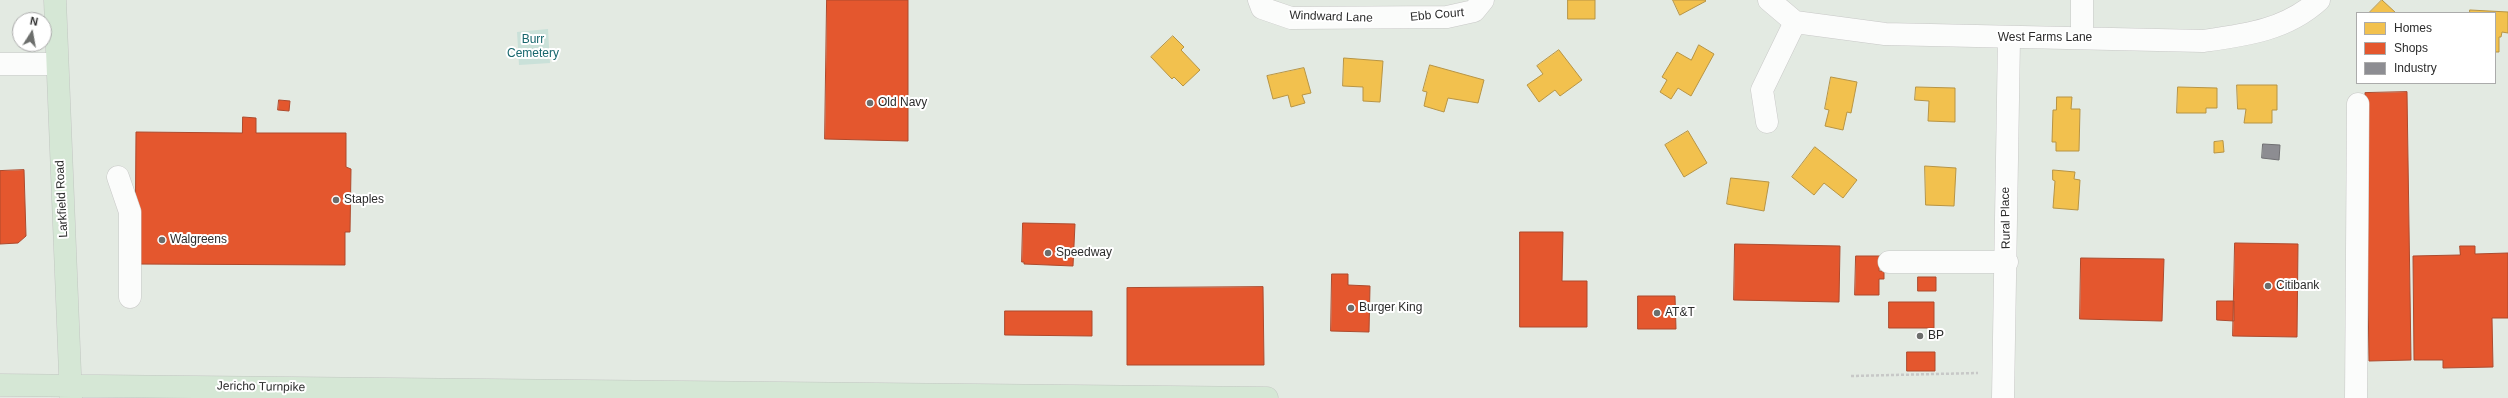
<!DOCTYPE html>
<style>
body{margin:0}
#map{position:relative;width:2508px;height:398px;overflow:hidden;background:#e3eae2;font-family:Helvetica,sans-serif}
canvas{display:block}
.legend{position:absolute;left:2356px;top:12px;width:140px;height:72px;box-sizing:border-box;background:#fff;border:1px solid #ababab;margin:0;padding:5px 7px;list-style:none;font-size:12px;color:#2c2c2c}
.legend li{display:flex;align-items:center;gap:8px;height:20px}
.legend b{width:20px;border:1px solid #ababab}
.north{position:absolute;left:12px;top:12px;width:40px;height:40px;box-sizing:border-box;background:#fff;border:1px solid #ababab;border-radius:50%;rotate:11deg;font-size:11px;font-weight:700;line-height:16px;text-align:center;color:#2c2c2c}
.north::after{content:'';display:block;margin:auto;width:14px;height:18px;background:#6c6e6c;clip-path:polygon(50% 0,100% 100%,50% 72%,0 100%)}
</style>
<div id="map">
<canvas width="2508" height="398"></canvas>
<ul class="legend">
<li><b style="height:11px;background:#f2c14e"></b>Homes</li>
<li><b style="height:11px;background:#e4572e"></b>Shops</li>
<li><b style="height:11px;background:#8d8d92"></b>Industry</li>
</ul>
<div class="north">N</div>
</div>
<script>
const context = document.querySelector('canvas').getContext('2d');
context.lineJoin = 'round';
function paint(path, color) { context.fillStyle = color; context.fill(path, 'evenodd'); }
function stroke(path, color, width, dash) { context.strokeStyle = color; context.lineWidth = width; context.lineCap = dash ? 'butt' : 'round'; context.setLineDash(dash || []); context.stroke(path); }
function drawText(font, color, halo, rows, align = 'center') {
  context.font = font + ' Helvetica,sans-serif'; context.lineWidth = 4; context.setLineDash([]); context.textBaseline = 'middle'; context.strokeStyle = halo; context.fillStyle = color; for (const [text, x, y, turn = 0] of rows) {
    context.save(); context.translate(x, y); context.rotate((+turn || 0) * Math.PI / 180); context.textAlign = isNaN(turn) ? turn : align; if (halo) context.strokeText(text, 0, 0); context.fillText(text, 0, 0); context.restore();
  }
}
paint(new Path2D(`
 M 548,29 L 550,63 L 519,65 L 517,32 Z`), '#cae1d9');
const homes = new Path2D(`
 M 1568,0 L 1595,0 L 1595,19 L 1568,19 Z
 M 1673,0 L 1705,0 L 1706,1 L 1680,15 Z
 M 2382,0 L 2396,13 L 2369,13 Z
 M 2470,10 L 2508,12 L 2508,33 L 2502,32 L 2501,37 L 2499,37 L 2499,52 L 2495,52 L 2495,13 L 2470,13 Z
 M 1173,36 L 1184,47 L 1181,50 L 1200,70 L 1183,86 L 1174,77 L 1172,79 L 1151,57 Z
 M 1699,45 L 1714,54 L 1691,96 L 1678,88 L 1671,99 L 1660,92 L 1667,80 L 1662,77 L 1677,52 L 1691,60 Z
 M 1559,50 L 1582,80 L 1560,96 L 1555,90 L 1539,102 L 1527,85 L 1543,74 L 1537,66 Z
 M 1344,58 L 1383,61 L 1380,102 L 1363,101 L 1363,87 L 1343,86 Z
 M 1430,65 L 1484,80 L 1478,103 L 1448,98 L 1444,112 L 1424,106 L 1427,92 L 1423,91 Z
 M 1304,68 L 1311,93 L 1302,95 L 1305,103 L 1291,107 L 1288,95 L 1273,99 L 1267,76 Z
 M 1831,77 L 1857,82 L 1851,113 L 1847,112 L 1843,130 L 1825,126 L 1829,110 L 1825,109 Z
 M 2237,85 L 2277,85 L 2277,110 L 2272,110 L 2272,123 L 2244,123 L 2246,109 L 2238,109 Z
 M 1916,87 L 1955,88 L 1955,122 L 1928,121 L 1929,101 L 1915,100 Z
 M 2178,87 L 2217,88 L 2217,108 L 2206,108 L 2206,113 L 2177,113 Z
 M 2057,97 L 2072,97 L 2071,109 L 2080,109 L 2079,151 L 2056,151 L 2056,142 L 2052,142 L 2053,110 L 2056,110 Z
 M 1688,131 L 1707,163 L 1684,177 L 1665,145 Z
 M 2223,141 L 2224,152 L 2214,153 L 2214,142 Z
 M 1815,147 L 1857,180 L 1843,198 L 1824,183 L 1814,195 L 1792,177 Z
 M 1925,166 L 1956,168 L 1954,206 L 1926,205 Z
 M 2053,170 L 2075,172 L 2074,179 L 2080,180 L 2078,210 L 2053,208 L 2055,181 L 2053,180 Z
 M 1731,178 L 1769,182 L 1764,211 L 1727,204 Z`);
paint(homes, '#f2c14e');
stroke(homes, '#b79444', 1);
const shops = new Path2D(`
 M 827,0 L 908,0 L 908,141 L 825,139 Z
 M 2407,92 L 2411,360 L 2369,361 L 2365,93 Z
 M 279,100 L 290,101 L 289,111 L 278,110 Z
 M 243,117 L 256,118 L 256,133 L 346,133 L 346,167 L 351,169 L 350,232 L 345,232 L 345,265 L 135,264 L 136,132 L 242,133 Z
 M 24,170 L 26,236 L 18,243 L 0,244 L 0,171 Z
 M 1023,223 L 1075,224 L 1073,266 L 1024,264 L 1024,262 L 1022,262 Z
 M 1520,232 L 1563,232 L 1562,281 L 1587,281 L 1587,327 L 1520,327 Z
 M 2235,243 L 2298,244 L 2297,337 L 2233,336 Z
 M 1735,244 L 1840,246 L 1839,302 L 1734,300 Z
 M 2460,246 L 2475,246 L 2475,254 L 2508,253 L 2508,318 L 2492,318 L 2493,367 L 2443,368 L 2443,360 L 2414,360 L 2413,256 L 2460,255 Z
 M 1856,256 L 1880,256 L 1879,271 L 1884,271 L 1884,279 L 1879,279 L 1879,295 L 1855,295 Z
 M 2081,258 L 2164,259 L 2162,321 L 2080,319 Z
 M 1332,274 L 1348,274 L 1348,285 L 1370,286 L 1369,332 L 1331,331 Z
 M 1918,277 L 1936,277 L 1936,291 L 1918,291 Z
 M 1263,287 L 1264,365 L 1127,365 L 1127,288 Z
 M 1638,296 L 1675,296 L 1676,329 L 1638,329 Z
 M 2217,301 L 2234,301 L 2234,321 L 2217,320 Z
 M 1889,302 L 1934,302 L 1934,328 L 1889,328 Z
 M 1005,311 L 1092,311 L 1092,336 L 1005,335 Z
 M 1907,352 L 1935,352 L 1935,371 L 1907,371 Z`);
paint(shops, '#e4572e');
stroke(shops, '#ad4a2d', 1);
const industry = new Path2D(`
 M 2263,144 L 2280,145 L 2279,160 L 2262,158 Z`);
paint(industry, '#8d8d92');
stroke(industry, '#707073', 1);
const minor = new Path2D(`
 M 1259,0 L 1262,8 L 1291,18 L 1447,17 L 1474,11 L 1483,0
 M 1769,0 L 1795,22 L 1885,34 L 2203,41 C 2246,35 2286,30 2319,0
 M 2082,0 L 2082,38
 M 0,64 L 56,64
 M 1767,122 L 1762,90 L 1795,22
 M 118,177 L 130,212 L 130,297
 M 1889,262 L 2007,262
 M 2003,398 L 2009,39
 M 2356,398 L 2358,104`);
const major = new Path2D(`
 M 55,0 L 71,398
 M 0,385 L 1267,398`);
stroke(minor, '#c8c8c7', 23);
stroke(major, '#c2c6c2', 23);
stroke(new Path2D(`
 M 1851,376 L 1978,373`), '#c7c8c7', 2.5, [3, 2]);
stroke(minor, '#fbfcfb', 22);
stroke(major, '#d5e7d5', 22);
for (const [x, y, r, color] of [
 [870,103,4,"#6c6e6c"],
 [336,200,4,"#6c6e6c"],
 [162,240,4,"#6c6e6c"],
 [1048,253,4,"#6c6e6c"],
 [2268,286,4,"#6c6e6c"],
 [1351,308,4,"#6c6e6c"],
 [1657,313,4,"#6c6e6c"],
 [1920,336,4,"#6c6e6c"]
]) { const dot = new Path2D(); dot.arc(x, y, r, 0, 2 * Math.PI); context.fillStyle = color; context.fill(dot); stroke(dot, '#fff', 1.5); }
drawText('12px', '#2c2c2c', '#fff', [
 ["Ebb Court",1437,15,-5],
 ["Windward Lane",1331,17,2],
 ["West Farms Lane",2045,38],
 ["Larkfield Road",62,199,-93],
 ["Rural Place",2006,218,-91],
 ["Jericho Turnpike",261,387,1]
]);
drawText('12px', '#18676d', '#fff', [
 ["Burr",533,40],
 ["Cemetery",533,54]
]);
drawText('12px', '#2c2c2c', '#fff', [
 ["Old Navy",878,103],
 ["Staples",344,200],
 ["Walgreens",170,240],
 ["Speedway",1056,253],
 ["Citibank",2276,286],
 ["Burger King",1359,308],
 ["AT&T",1665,313],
 ["BP",1928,336]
], 'left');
</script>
